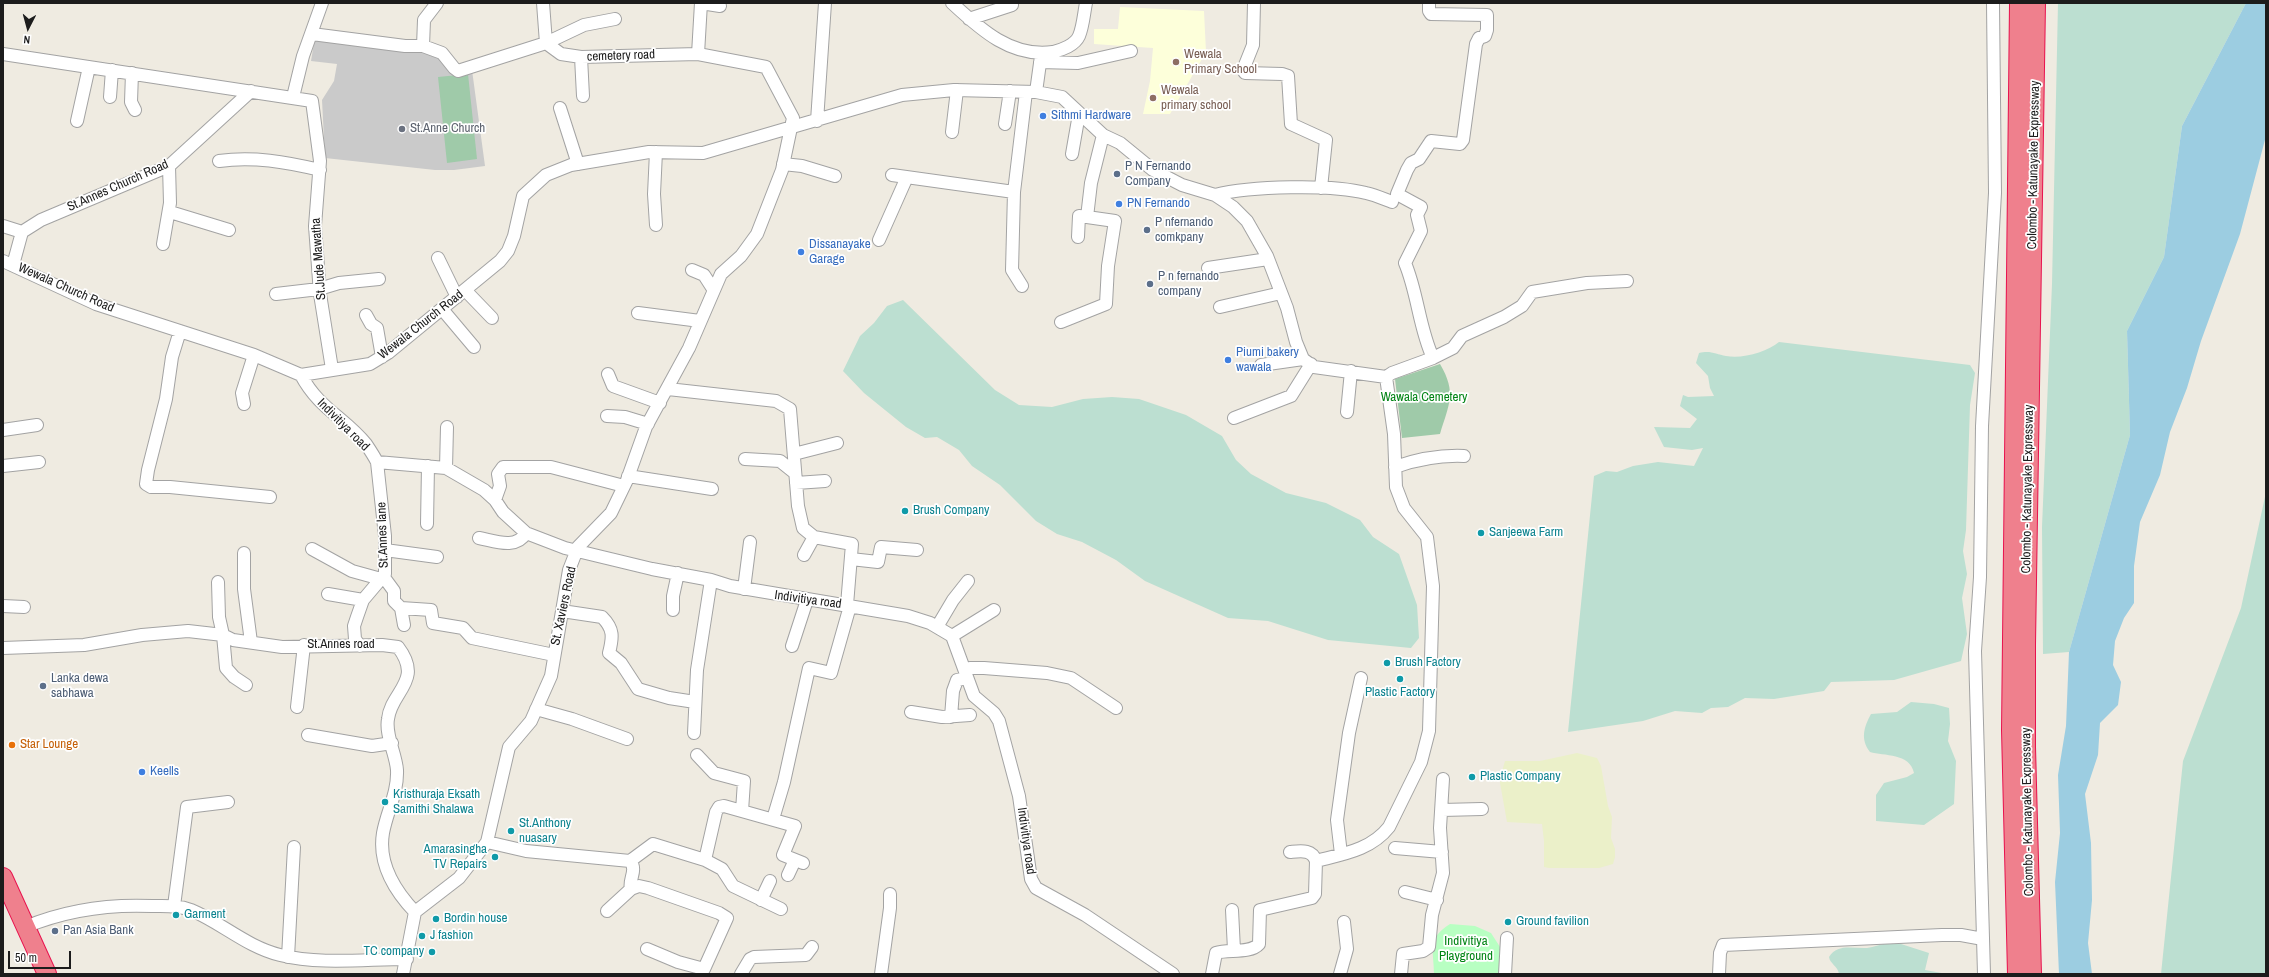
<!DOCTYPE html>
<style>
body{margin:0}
#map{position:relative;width:2269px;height:977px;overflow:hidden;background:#efebe1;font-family:"Archivo Narrow",sans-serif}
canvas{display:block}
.frame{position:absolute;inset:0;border:4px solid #1c1c1c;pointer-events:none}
.north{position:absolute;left:8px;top:8px;width:40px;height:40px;-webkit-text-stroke:3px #fff;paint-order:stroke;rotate:186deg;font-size:11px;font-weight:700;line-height:16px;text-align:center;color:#1c1c1c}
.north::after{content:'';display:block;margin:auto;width:14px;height:18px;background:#1c1c1c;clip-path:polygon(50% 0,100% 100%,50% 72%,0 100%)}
.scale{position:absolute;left:8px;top:951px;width:63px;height:18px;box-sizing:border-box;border:2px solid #1c1c1c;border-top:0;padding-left:5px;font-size:12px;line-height:14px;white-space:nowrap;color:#1c1c1c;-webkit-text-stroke:3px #fff;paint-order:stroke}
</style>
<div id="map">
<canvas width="2269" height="977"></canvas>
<div class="frame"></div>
<div class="north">N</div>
<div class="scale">50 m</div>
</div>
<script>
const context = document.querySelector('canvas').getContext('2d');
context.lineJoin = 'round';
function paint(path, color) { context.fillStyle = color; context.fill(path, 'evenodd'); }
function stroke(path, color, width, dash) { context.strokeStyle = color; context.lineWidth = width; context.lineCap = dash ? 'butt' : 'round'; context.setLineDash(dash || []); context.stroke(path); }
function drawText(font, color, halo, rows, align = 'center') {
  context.font = font + ' "Archivo Narrow",sans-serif'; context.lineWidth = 3.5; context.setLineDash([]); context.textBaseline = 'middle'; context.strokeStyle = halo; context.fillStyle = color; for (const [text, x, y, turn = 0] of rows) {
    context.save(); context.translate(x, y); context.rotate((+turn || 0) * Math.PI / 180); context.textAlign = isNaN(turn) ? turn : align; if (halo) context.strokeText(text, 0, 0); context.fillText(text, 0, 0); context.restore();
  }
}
paint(new Path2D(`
 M 1120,7 L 1204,11 L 1206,52 L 1170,114 L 1143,114 L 1150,81 L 1153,48 L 1094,44 L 1094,29 L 1118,29 Z`), '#fdffda');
paint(new Path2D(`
 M 315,37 L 427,48 L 450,65 L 472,70 L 485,166 L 454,170 L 435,170 L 325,158 L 322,100 L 334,81 L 337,64 L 311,61 Z`), '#cacaca');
paint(new Path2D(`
 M 1577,753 L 1597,758 L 1601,766 L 1608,806 L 1612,817 L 1611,838 L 1615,849 L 1615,857 L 1613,864 L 1599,868 L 1549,868 L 1544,867 L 1544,841 L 1542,824 L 1507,822 L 1500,783 L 1503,768 L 1505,761 L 1540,761 Z`), '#ebf0c9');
paint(new Path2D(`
 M 2058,3 L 2246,3 L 2182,126 L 2164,257 L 2127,331 L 2130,435 L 2069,652 L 2043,654 L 2042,527 L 2052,284 Z
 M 903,300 L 995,390 L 1019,405 L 1052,407 L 1083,399 L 1112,397 L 1139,399 L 1186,415 L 1222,436 L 1236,460 L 1251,474 L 1286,493 L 1326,503 L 1360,520 L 1373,537 L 1399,554 L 1417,605 L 1419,638 L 1411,648 L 1328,640 L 1268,621 L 1228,618 L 1145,581 L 1116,560 L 1082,542 L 1057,534 L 1036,521 L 1000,485 L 972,466 L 959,450 L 937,437 L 925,438 L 906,427 L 864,393 L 843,371 L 860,336 L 874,323 L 887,306 Z
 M 1779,342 L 1970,365 L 1975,373 L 1970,405 L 1966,530 L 1963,551 L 1967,574 L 1962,598 L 1967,634 L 1961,661 L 1894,680 L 1831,682 L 1824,691 L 1774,699 L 1745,698 L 1728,707 L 1711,708 L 1702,713 L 1675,711 L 1643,721 L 1568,732 L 1594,476 L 1606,471 L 1617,472 L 1633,466 L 1658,462 L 1694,466 L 1703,448 L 1692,450 L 1664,447 L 1654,427 L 1690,428 L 1697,419 L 1680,406 L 1683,395 L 1688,397 L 1714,396 L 1710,388 L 1708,376 L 1696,363 L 1699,353 C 1710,350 1716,354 1726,356 C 1743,359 1767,352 1779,342 Z
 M 2266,492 L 2266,974 L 2161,974 L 2183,761 L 2241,608 Z
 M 1911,702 L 1934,704 L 1949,708 L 1950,724 L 1948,741 L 1956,761 L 1954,804 L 1924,825 L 1876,821 L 1876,795 L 1884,783 L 1907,777 L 1914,773 C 1910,753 1884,756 1870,752 C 1860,739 1864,727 1871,714 L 1897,712 Z
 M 1889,943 L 1901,944 L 1929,953 L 1925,970 L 1947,974 L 1839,974 C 1838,966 1830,964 1829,957 C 1838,943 1853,949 1867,948 C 1874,947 1881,944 1889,943 Z`), '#bcdfd1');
paint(new Path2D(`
 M 468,74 L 477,159 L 447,163 L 438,77 Z
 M 1440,364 C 1457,393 1449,404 1440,434 L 1402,438 L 1395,379 Z`), '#9fcaa9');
paint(new Path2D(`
 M 1450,924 L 1475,926 L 1491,933 L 1502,950 L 1502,974 L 1434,974 C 1434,950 1426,939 1450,924 Z`), '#b8ffc2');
paint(new Path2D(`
 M 2246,3 L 2266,3 L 2266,136 L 2240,234 L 2201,341 L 2187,388 L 2170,432 L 2160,475 L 2140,522 L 2134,566 L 2134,603 L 2124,618 L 2115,641 L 2113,665 L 2121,682 L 2118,705 L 2100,723 L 2098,755 L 2085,794 L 2091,843 L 2092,900 L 2088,943 L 2092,974 L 2059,974 L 2055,882 L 2060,833 L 2058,775 L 2066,726 L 2069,652 L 2130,435 L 2127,331 L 2164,257 L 2182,126 Z`), '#9ccde1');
const minor = new Path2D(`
 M 543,3 L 546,43 L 584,25 L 615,19
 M 952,3 C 981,30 1012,58 1053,52 C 1062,50 1075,45 1079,36 C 1083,27 1084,13 1086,3
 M 1254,3 L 1253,45 L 1243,70 L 1245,73 L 1282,74 L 1288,76 L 1291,124 L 1326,140 L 1321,188
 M 1429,3 L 1429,11 L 1431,14 L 1487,15 L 1487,30 L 1485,36 L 1479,38 L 1476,44 L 1463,140 L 1460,144 L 1431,141 L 1419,159 L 1411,163 L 1407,170 L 1397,194 L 1421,207 L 1417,215 L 1421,231 L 1405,263 C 1418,294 1419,328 1433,358
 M 969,19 L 1012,5
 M 312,34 L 405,46 L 423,46 L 442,53 L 454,68 L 458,71 L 546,43 L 561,54 L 581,57 L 698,54 L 766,67 L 793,118 L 782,170 L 757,234 L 741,256 L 721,274 L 689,348 L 646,427 L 627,480 L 611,513 L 578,547 L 569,570 L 551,676 L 531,721 L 509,747 L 487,842 L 459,878 L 415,912 L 403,974
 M 423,46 L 424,20 L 437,3
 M 3,54 L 312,101 L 320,161 L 315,226 L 320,294 L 332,369
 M 698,54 L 701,3 L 720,6
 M 581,57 L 583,96
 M 1040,62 L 1078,63 L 1131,51
 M 132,73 L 131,102 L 135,110
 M 1036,92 L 1041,56
 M 110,97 L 112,70
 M 293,97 L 303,56 L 322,3
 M 560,108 L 578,164
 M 77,121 L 89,67
 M 817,121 L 825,3
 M 1005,124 L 1010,91
 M 952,132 L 957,90
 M 1072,154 L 1079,114
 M 219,161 C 253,156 286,162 320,170
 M 783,164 L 802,166 L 835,176
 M 892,175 L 1014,192 L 1026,92
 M 1014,192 L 1012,270 L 1022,286
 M 1215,195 C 1250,186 1332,184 1366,193 C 1375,195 1384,199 1392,202
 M 170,212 L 229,230
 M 656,225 L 654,194 L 656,152
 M 3,226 L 22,232
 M 1078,237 L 1079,216 L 1087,217 L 1091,183 L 1103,135
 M 879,240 L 907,177
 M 163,244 L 170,203 L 169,166
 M 438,258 L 457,297
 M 3,261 L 96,304 L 254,355 L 301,375 L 370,364 L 388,353 L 500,261 L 508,251 L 514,236 L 523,196 L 546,175 L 571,165 L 649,152 L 703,153 L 902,95 L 954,90 L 1036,92 L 1062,97 L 1103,135 L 1120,143 L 1153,170 L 1182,185 L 1215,195 L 1233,207 L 1247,221 L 1267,256 L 1287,308 L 1296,342 L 1303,359 L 1314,367 L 1386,377
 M 13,265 L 22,232 L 41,220 L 169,166 L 251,91
 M 1208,268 L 1268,259
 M 692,270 L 704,275 L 713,289
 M 465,290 L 492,318
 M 276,294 L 319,289 L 339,283 L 379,279
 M 1220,307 L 1281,293
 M 442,309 L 474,347
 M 638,313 L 700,321
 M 366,315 L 371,324 L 377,328 L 382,357
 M 1061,322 L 1106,304 L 1108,266 L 1115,221 L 1087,217
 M 180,331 L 172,357 L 166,399 L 148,470 L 146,484 L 151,487 L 170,487 L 270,497
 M 1261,365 L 1303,359
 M 608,374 L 613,386 L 660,403
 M 301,375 C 319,409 344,417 366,444 C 370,450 374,456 377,462 L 446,468 L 484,490 L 495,500 L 503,512 L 526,533 L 565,548 L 652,569 L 711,580 L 730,586 L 908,616 L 930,623 L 952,636 L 974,696 L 994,713 L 999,721 L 1019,796 L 1031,879 L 1036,888 L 1085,915 L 1173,974
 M 1386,377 L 1392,373 L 1433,358 L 1453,348 L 1462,336 L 1504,317 L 1522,306 L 1532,292 L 1587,283 L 1627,281
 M 668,389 L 776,401 L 790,409 L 798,506 L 803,528 L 814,537 L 852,544 L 847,605
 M 244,404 L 242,393 L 254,355
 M 1347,412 L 1351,371
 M 607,416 L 625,417 L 648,424
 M 1234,418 L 1291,396 L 1311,364
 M 3,430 L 37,425
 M 794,454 L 837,443
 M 745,459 L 780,461 L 795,473
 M 3,466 L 39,462
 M 1395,467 C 1418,459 1440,455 1464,456
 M 446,468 L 447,427
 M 628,476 L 712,489
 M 796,483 L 825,481
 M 495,500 L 500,486 L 498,474 L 503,467 L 551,467 L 624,486
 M 427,524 L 428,466
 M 479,538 C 495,541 516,550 526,533
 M 312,549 L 352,571 L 381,579
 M 385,550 L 437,557
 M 244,553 L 244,589 L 251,642
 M 804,555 L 814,537
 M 851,559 L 878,562 L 881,547 L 917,550
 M 383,576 L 394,591 L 394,601 L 401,608 L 404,625
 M 218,582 L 219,617 L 223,635 L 226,668 L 234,677 L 246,685
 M 744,589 L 750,542
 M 328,594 L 363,600
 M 3,606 L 24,607
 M 401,608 L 431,610 L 433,623 L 463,628 L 472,638 L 554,655
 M 673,610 L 673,596 L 678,573
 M 562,611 L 602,617 C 614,629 613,637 609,653 L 621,663 L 638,689 L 669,698 L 695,702
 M 937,627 L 953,600 L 968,581
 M 952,636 L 994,610
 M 360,646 L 355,639 L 354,626 L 357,617 L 363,600 L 385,574 L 385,536 L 377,462
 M 792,646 L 807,600
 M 3,648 L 84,645 L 142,635 L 188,631 L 223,635 L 233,640 L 282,647 L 382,645 L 398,647 C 424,681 391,691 388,719 C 385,735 396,754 397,770 C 398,793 387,811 383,833 C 378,863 395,891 415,912
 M 965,671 L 970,668 L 984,668 L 1047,673 L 1071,678 L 1116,708
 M 297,707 L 304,645
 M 536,709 L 572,719 L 627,739
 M 911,712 L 942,717 L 970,715
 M 951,717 L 953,691 L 957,680 L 967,678
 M 694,733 L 697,670 L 711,580
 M 308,735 L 372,746 L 392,743
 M 697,755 L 714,773 L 744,781 L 742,811
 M 1442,810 L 1482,809
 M 773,819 L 784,782 L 809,668 L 831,673 L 850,606
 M 487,842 L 526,851 L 630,861 C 638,870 628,880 631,889 L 639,886 L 648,888 L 719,913 L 727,918 L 704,969 L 678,962 L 647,949
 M 1395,848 L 1442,852
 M 1290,852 C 1301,851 1312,849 1316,861
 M 1341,854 L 1337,820 L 1349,733 L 1361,678
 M 705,860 L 716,812 L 719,807 L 724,806 L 795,826 L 783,855 L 803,863
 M 630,861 L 653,844 L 705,860 L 722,869 L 733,886 L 781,909
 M 788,875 L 795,860
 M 1405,892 L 1437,900
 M 761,900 L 770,881
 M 174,906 L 187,807 L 228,802
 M 1232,910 L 1234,950
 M 607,911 L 631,889
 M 25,927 C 66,910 108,904 152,906 C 165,906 178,905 191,910 C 222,923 247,947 280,955 C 320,965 366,959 407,959
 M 288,957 L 294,847
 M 741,974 L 750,959 L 754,957 L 806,955 L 812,947
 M 881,974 L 890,908 L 890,894
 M 1212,974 L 1216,953 C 1228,949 1250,954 1259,944 L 1260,910 L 1312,898 L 1315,894 L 1316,861 C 1343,854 1371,850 1389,827 L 1421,762 L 1429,731 L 1433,586 L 1427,537 L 1404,508 L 1396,487 L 1394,434 L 1386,377
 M 1340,974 L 1347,949 L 1344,922
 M 1401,974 L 1403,954 L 1423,951 L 1429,947 L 1432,915 L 1443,873 L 1440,828 L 1443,779
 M 1505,974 L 1507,938
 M 1719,974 L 1720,953 L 1723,945 L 1942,935 L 1961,935 L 1983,939
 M 1984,974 L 1975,651 L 1980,577 L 1982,426 L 1995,193 L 1993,3`);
const highway = new Path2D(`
 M 3,877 L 47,974
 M 2017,974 L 2011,730 L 2019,3
 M 2032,974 L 2026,747 L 2026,644 L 2036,3`);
stroke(minor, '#a3a3a3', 14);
stroke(highway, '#e8124e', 20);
stroke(minor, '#fff', 12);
stroke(highway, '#ef808d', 18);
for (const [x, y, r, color] of [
 [1176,62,4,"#8d6e63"],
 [1153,98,4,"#8d6e63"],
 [1043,116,4,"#3f7fe0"],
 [402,129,4,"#6b7280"],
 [1117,174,4,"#5c6f8a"],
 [1119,204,4,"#3f7fe0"],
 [1147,230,4,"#5c6f8a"],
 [801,252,4,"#3f7fe0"],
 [1150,284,4,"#5c6f8a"],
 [1228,360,4,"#3f7fe0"],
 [905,511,4,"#0f9aa8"],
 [1481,533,4,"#0f9aa8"],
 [1387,663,4,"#0f9aa8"],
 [1400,679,4,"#0f9aa8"],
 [43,686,4,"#5c6f8a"],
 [12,745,4,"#e8710a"],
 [142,772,4,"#3f7fe0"],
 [1472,777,4,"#0f9aa8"],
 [385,802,4,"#0f9aa8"],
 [511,831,4,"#0f9aa8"],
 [495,857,4,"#0f9aa8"],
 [176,915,4,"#0f9aa8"],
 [436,919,4,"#0f9aa8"],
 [1508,922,4,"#0f9aa8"],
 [55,931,4,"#5c6f8a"],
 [422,936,4,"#0f9aa8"],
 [432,952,4,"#0f9aa8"]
]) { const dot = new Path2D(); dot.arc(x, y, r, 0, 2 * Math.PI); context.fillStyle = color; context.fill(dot); stroke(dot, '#fff', 1.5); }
drawText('13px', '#785e54', '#fff', [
 ["Wewala",1184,55],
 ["Primary School",1184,70],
 ["Wewala",1161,91],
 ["primary school",1161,106]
], 'left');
drawText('13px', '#1c1c1c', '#fff', [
 ["cemetery road",621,56,-2],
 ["Colombo - Katunayake Expressway",2034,165,-89],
 ["St.Annes Church Road",118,186,-24],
 ["St.Jude Mawatha",319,259,-94],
 ["Wewala Church Road",66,288,24],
 ["Wewala Church Road",421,325,-38],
 ["Indivitiya road",343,425,45],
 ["Colombo - Katunayake Expressway",2028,489,-89],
 ["St.Annes lane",383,535,-92],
 ["Indivitiya road",808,600,8],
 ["St. Xaviers Road",564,606,-78],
 ["St.Annes road",341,645],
 ["Colombo - Katunayake Expressway",2028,812,-91],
 ["Indivitiya road",1026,841,82]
]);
drawText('13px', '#366cbe', '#fff', [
 ["Sithmi Hardware",1051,116],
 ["PN Fernando",1127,204],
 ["Dissanayake",809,245],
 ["Garage",809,260],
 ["Piumi bakery",1236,353],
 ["wawala",1236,368],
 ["Keells",150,772]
], 'left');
drawText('13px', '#5b616d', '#fff', [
 ["St.Anne Church",410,129]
], 'left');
drawText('13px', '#4e5e75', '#fff', [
 ["P N Fernando",1125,167],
 ["Company",1125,182],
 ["P nfernando",1155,223],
 ["comkpany",1155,238],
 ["P n fernando",1158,277],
 ["company",1158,292],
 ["Lanka dewa",51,679],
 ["sabhawa",51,694],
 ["Pan Asia Bank",63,931]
], 'left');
drawText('13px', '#018414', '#fff', [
 ["Wawala Cemetery",1424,398],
 ["Indivitiya",1466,942],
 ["Playground",1466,957]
]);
drawText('13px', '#0d838f', '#fff', [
 ["Brush Company",913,511],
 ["Sanjeewa Farm",1489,533],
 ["Brush Factory",1395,663],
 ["Plastic Factory",1400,693,"center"],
 ["Plastic Company",1480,777],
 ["Kristhuraja Eksath",393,795],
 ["Samithi Shalawa",393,810],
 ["St.Anthony",519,824],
 ["nuasary",519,839],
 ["Amarasingha",487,850,"right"],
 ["TV Repairs",487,865,"right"],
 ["Garment",184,915],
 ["Bordin house",444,919],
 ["Ground favilion",1516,922],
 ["J fashion",430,936],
 ["TC company",424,952,"right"]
], 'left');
drawText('13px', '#c56008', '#fff', [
 ["Star Lounge",20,745]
], 'left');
</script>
